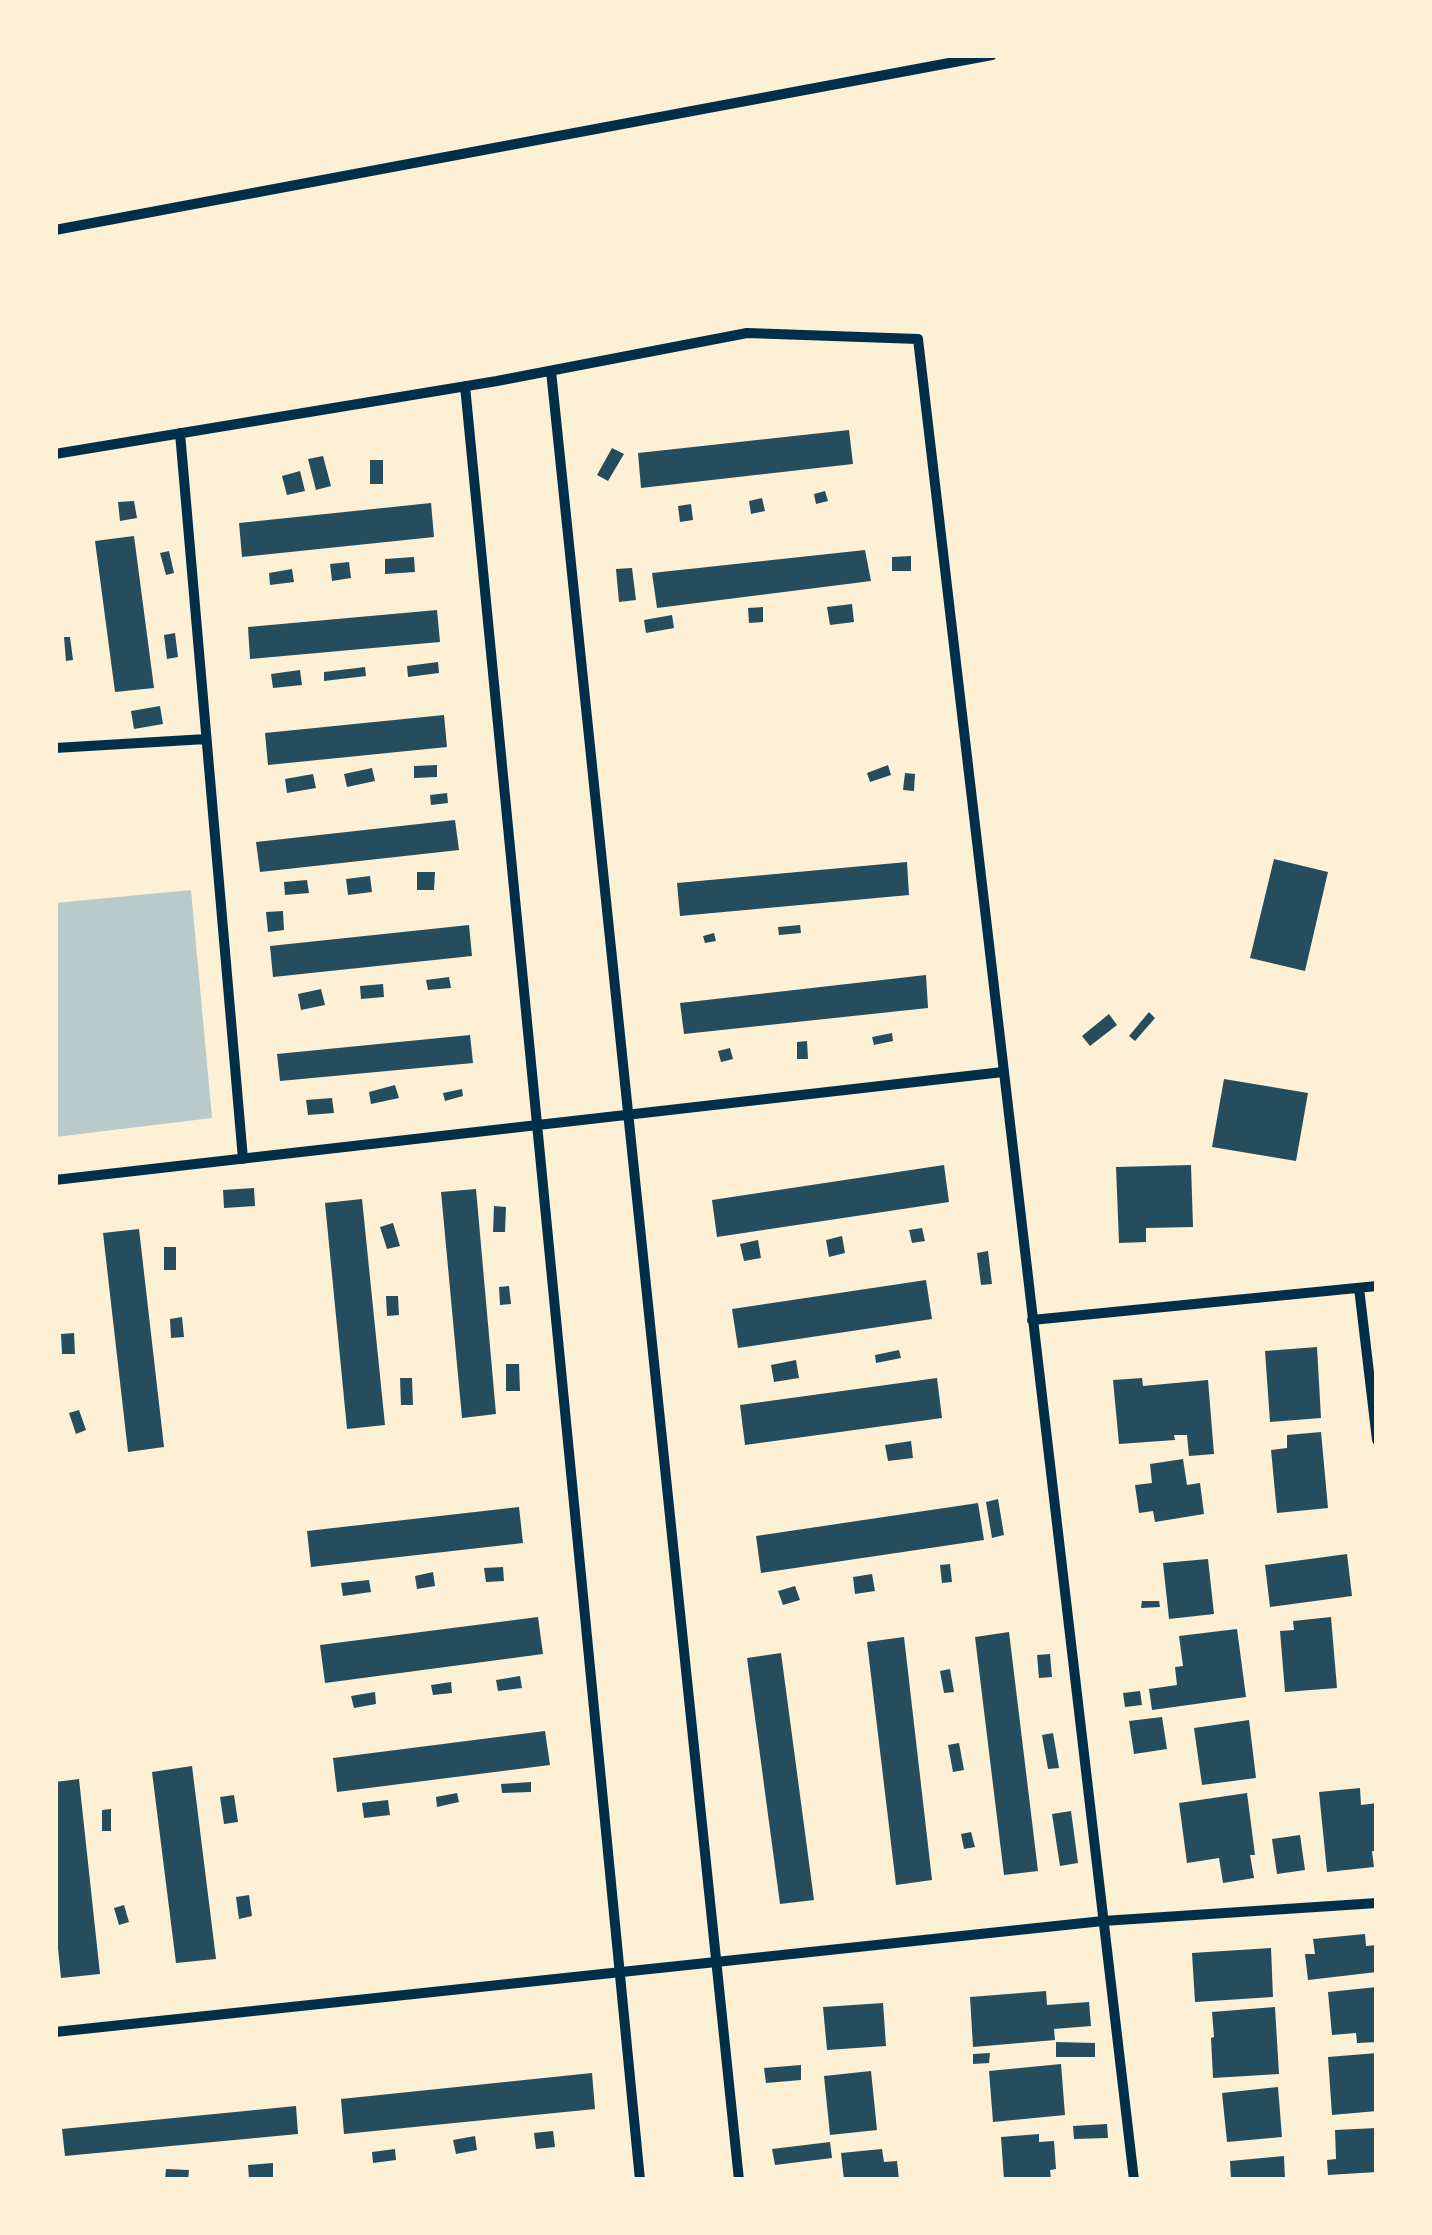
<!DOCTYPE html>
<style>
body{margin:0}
#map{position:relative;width:1432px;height:2235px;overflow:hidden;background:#fdf0d5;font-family:Figtree,sans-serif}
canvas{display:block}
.frame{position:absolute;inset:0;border:58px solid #fdf0d5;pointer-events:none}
</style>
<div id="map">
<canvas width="1432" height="2235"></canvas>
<div class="frame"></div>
</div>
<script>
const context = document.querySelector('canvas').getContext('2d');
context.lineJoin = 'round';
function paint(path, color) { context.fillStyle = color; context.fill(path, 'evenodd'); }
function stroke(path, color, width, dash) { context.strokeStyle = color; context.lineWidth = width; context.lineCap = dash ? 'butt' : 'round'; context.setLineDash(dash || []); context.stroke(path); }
paint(new Path2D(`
 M 191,890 L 212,1118 L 55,1137 L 55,903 Z`), '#b9caca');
paint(new Path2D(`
 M 849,430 L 853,464 L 641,488 L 638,453 Z
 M 612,448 L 624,454 L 608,481 L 597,475 Z
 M 323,456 L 331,486 L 316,490 L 308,459 Z
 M 370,460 L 383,460 L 383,484 L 370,484 Z
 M 300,471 L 305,491 L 287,495 L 282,476 Z
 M 825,491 L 828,501 L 816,504 L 814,494 Z
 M 762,498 L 765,511 L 751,514 L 749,501 Z
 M 134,501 L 137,518 L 120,521 L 118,502 Z
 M 431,503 L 434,537 L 242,557 L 239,523 Z
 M 691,504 L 693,520 L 680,522 L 678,506 Z
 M 134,536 L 154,688 L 115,692 L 95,541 Z
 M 865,550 L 871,581 L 657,608 L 652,573 Z
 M 169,551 L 174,573 L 166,575 L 160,553 Z
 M 911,556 L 911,571 L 892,571 L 892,557 Z
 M 414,557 L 415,572 L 385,574 L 385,559 Z
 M 349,562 L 351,578 L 332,581 L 330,564 Z
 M 632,568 L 636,600 L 619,602 L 616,569 Z
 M 292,569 L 294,582 L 270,585 L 269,573 Z
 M 852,604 L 854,622 L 830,625 L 827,607 Z
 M 763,607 L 763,622 L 749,623 L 748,608 Z
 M 437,610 L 440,642 L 250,659 L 248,627 Z
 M 672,615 L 674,628 L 646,633 L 644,620 Z
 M 175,633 L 178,657 L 167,659 L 164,635 Z
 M 64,637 L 70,637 L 73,660 L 66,661 Z
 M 438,662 L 439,673 L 408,677 L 407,666 Z
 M 365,667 L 366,676 L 324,681 L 324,672 Z
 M 300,670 L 302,685 L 273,688 L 271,674 Z
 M 160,706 L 163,724 L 134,729 L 131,711 Z
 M 444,715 L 447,747 L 268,765 L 265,733 Z
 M 437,765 L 437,777 L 414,778 L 414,766 Z
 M 888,765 L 891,775 L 870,782 L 867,773 Z
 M 372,768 L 375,781 L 347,787 L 344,774 Z
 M 905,773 L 915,774 L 914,791 L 903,790 Z
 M 313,774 L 316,788 L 287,793 L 285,779 Z
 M 447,793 L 448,803 L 431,805 L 430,795 Z
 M 455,820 L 459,850 L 260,872 L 256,842 Z
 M 1274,859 L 1328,872 L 1305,971 L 1250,958 Z
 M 907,862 L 909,895 L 680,916 L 677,883 Z
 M 417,872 L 435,872 L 434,890 L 417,890 Z
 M 370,876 L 372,892 L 348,895 L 346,879 Z
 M 307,880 L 309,893 L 285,895 L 284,882 Z
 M 283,911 L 284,930 L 268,932 L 266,912 Z
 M 469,925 L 472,956 L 273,977 L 270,946 Z
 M 800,925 L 801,933 L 779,935 L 778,927 Z
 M 714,933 L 716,941 L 705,943 L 703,936 Z
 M 926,975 L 928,1008 L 684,1034 L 680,1003 Z
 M 449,977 L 451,988 L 428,990 L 426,980 Z
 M 383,984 L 384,997 L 361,999 L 360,986 Z
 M 321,989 L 325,1005 L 301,1010 L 298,994 Z
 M 1149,1012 L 1155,1018 L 1135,1041 L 1129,1036 Z
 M 1109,1014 L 1117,1025 L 1090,1046 L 1082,1036 Z
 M 892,1033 L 893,1041 L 874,1045 L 872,1037 Z
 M 470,1035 L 473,1063 L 280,1081 L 277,1054 Z
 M 807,1041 L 808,1059 L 797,1059 L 797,1042 Z
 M 730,1048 L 733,1059 L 721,1062 L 718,1051 Z
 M 1224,1079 L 1308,1093 L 1296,1161 L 1212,1147 Z
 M 395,1085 L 399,1098 L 371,1104 L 369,1092 Z
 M 462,1089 L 463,1096 L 445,1101 L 443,1093 Z
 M 332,1098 L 334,1113 L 308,1115 L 306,1100 Z
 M 944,1165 L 949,1202 L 717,1237 L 712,1200 Z
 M 1191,1165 L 1193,1227 L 1146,1228 L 1146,1242 L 1119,1243 L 1116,1167 Z
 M 254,1188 L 255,1206 L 224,1208 L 223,1190 Z
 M 476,1189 L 496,1414 L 462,1418 L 441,1192 Z
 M 362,1199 L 385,1425 L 347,1429 L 325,1203 Z
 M 494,1206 L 506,1207 L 505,1232 L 493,1232 Z
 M 393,1223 L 400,1246 L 387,1249 L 380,1227 Z
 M 922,1228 L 925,1241 L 912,1243 L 909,1230 Z
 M 139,1229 L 164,1447 L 128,1452 L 103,1233 Z
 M 842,1236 L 845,1253 L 829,1257 L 826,1240 Z
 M 758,1240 L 761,1258 L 744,1261 L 740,1244 Z
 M 164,1247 L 176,1247 L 176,1270 L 164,1270 Z
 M 988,1251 L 992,1284 L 981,1285 L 977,1253 Z
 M 926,1280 L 932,1319 L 738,1348 L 732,1309 Z
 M 509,1286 L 511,1304 L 500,1305 L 499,1287 Z
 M 386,1296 L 398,1296 L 399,1315 L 387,1316 Z
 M 182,1317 L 184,1337 L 171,1338 L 170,1319 Z
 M 74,1333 L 75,1354 L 62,1354 L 61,1334 Z
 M 1317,1347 L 1321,1418 L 1270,1422 L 1265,1351 Z
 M 899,1350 L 901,1358 L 876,1363 L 875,1355 Z
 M 796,1360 L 799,1378 L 774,1382 L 771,1365 Z
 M 506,1364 L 519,1364 L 520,1391 L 506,1391 Z
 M 400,1378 L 412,1378 L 413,1405 L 401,1405 Z
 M 937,1378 L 942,1418 L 745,1445 L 740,1405 Z
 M 1142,1378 L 1143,1386 L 1208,1380 L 1214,1454 L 1189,1456 L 1187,1435 L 1174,1435 L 1175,1440 L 1119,1444 L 1113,1380 Z
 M 79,1410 L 86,1430 L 76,1434 L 69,1413 Z
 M 1321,1432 L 1328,1508 L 1277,1513 L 1271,1450 L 1287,1448 L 1287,1435 Z
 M 911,1441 L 913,1458 L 888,1461 L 885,1445 Z
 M 1183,1459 L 1187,1485 L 1200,1483 L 1204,1514 L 1155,1522 L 1153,1511 L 1139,1513 L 1135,1485 L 1152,1483 L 1150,1464 Z
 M 998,1499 L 1004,1535 L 992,1538 L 986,1502 Z
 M 978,1503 L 984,1540 L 761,1573 L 756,1536 Z
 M 519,1507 L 523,1543 L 311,1567 L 307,1531 Z
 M 1347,1554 L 1352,1596 L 1270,1607 L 1265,1565 Z
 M 1208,1559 L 1214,1614 L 1169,1619 L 1163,1563 Z
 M 950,1564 L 952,1582 L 942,1583 L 940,1565 Z
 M 503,1567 L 504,1581 L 486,1582 L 484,1568 Z
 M 433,1572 L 435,1586 L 417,1589 L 415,1576 Z
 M 872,1574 L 875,1591 L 855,1594 L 853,1577 Z
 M 369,1580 L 371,1592 L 343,1596 L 341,1583 Z
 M 795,1586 L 800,1600 L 783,1605 L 778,1591 Z
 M 1142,1601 L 1159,1601 L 1160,1607 L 1141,1608 Z
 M 538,1617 L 543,1654 L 325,1683 L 320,1645 Z
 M 1331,1617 L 1337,1688 L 1285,1692 L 1280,1631 L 1294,1630 L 1293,1621 Z
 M 1237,1629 L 1246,1697 L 1152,1710 L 1149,1689 L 1177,1685 L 1175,1667 L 1183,1666 L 1179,1636 Z
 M 1009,1632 L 1038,1871 L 1004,1875 L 975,1637 Z
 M 904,1637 L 932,1880 L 896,1885 L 867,1642 Z
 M 781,1653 L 814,1900 L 780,1904 L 747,1658 Z
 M 1050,1654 L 1052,1677 L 1039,1678 L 1037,1655 Z
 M 950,1669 L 954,1692 L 944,1693 L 940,1671 Z
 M 520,1676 L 522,1688 L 498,1691 L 496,1680 Z
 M 451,1682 L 452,1693 L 433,1695 L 431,1685 Z
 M 1140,1691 L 1142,1705 L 1125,1707 L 1123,1693 Z
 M 375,1692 L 376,1704 L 354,1708 L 351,1696 Z
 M 1162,1717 L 1167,1749 L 1134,1754 L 1129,1721 Z
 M 1249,1720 L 1256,1778 L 1202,1785 L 1194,1728 Z
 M 545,1731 L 550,1765 L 337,1792 L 333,1758 Z
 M 1053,1733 L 1059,1768 L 1048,1769 L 1042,1735 Z
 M 959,1743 L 964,1770 L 953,1772 L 948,1745 Z
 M 192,1766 L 216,1959 L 176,1963 L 152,1772 Z
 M 79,1779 L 100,1974 L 61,1978 L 55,1919 L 55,1782 Z
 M 531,1782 L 531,1792 L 502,1793 L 501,1784 Z
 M 1360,1788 L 1361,1805 L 1377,1803 L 1377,1851 L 1372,1851 L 1374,1867 L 1327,1872 L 1319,1792 Z
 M 457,1793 L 459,1802 L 437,1807 L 436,1797 Z
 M 1247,1793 L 1255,1855 L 1250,1855 L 1254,1878 L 1223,1883 L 1219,1858 L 1187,1863 L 1179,1803 Z
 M 234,1795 L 238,1822 L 224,1824 L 220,1797 Z
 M 388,1800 L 390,1815 L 364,1818 L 362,1803 Z
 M 111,1809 L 111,1831 L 102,1831 L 102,1810 Z
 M 1071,1811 L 1078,1863 L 1060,1866 L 1052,1814 Z
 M 971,1832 L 975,1847 L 964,1849 L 961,1834 Z
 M 1300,1835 L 1305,1870 L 1277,1874 L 1272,1839 Z
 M 249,1895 L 252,1916 L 239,1919 L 236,1897 Z
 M 124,1905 L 129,1922 L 119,1925 L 114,1908 Z
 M 1365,1934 L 1366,1946 L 1377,1945 L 1377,1972 L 1308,1980 L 1305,1954 L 1315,1954 L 1313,1939 Z
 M 1271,1948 L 1273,1997 L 1195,2002 L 1192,1953 Z
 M 1377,1987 L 1377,2042 L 1357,2043 L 1356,2033 L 1332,2035 L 1328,1992 Z
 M 1046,1991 L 1047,2005 L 1089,2002 L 1091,2026 L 1054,2029 L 1055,2040 L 973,2047 L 970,1997 Z
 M 883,2003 L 886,2046 L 827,2050 L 823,2007 Z
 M 1275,2007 L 1279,2074 L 1213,2078 L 1211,2038 L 1214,2037 L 1212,2012 Z
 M 1056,2042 L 1095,2043 L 1095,2057 L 1056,2057 Z
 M 990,2053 L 989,2063 L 973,2064 L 973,2054 Z
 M 1377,2053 L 1377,2111 L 1332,2115 L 1328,2057 Z
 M 1061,2064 L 1065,2115 L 993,2122 L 989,2071 Z
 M 801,2065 L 801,2080 L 766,2083 L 764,2068 Z
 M 871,2071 L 877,2130 L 830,2135 L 824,2076 Z
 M 592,2073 L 595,2109 L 344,2134 L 341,2099 Z
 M 1278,2087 L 1282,2137 L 1227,2142 L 1222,2093 Z
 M 296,2106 L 298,2134 L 65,2156 L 62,2129 Z
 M 1107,2124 L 1108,2138 L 1074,2139 L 1073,2126 Z
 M 1377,2128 L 1377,2172 L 1328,2175 L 1327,2160 L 1336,2159 L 1335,2130 Z
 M 553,2131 L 555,2147 L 536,2149 L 534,2133 Z
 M 1039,2134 L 1039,2142 L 1054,2141 L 1056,2169 L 1050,2170 L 1051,2180 L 1004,2180 L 1001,2137 Z
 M 475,2136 L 477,2150 L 456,2154 L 453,2140 Z
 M 830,2142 L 832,2158 L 775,2165 L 772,2149 Z
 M 395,2149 L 396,2160 L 373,2163 L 372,2152 Z
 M 882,2149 L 884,2162 L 897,2161 L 899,2180 L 844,2180 L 841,2153 Z
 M 1284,2156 L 1285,2180 L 1231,2180 L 1230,2161 Z
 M 273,2163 L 273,2177 L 249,2179 L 248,2165 Z
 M 166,2169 L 189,2170 L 188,2180 L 165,2180 Z`), '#264d5e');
stroke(new Path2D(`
 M 55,230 L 992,55
 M 551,371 L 739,2180
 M 465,386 L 640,2180
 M 180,433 L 243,1159
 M 55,454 L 497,381 L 747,333 L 918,339 L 1134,2180
 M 55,748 L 206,739
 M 55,1180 L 1003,1072
 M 1359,1288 L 1377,1440
 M 1032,1320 L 1377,1286
 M 55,2032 L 1103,1921 L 1377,1903`), '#003049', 10);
</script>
